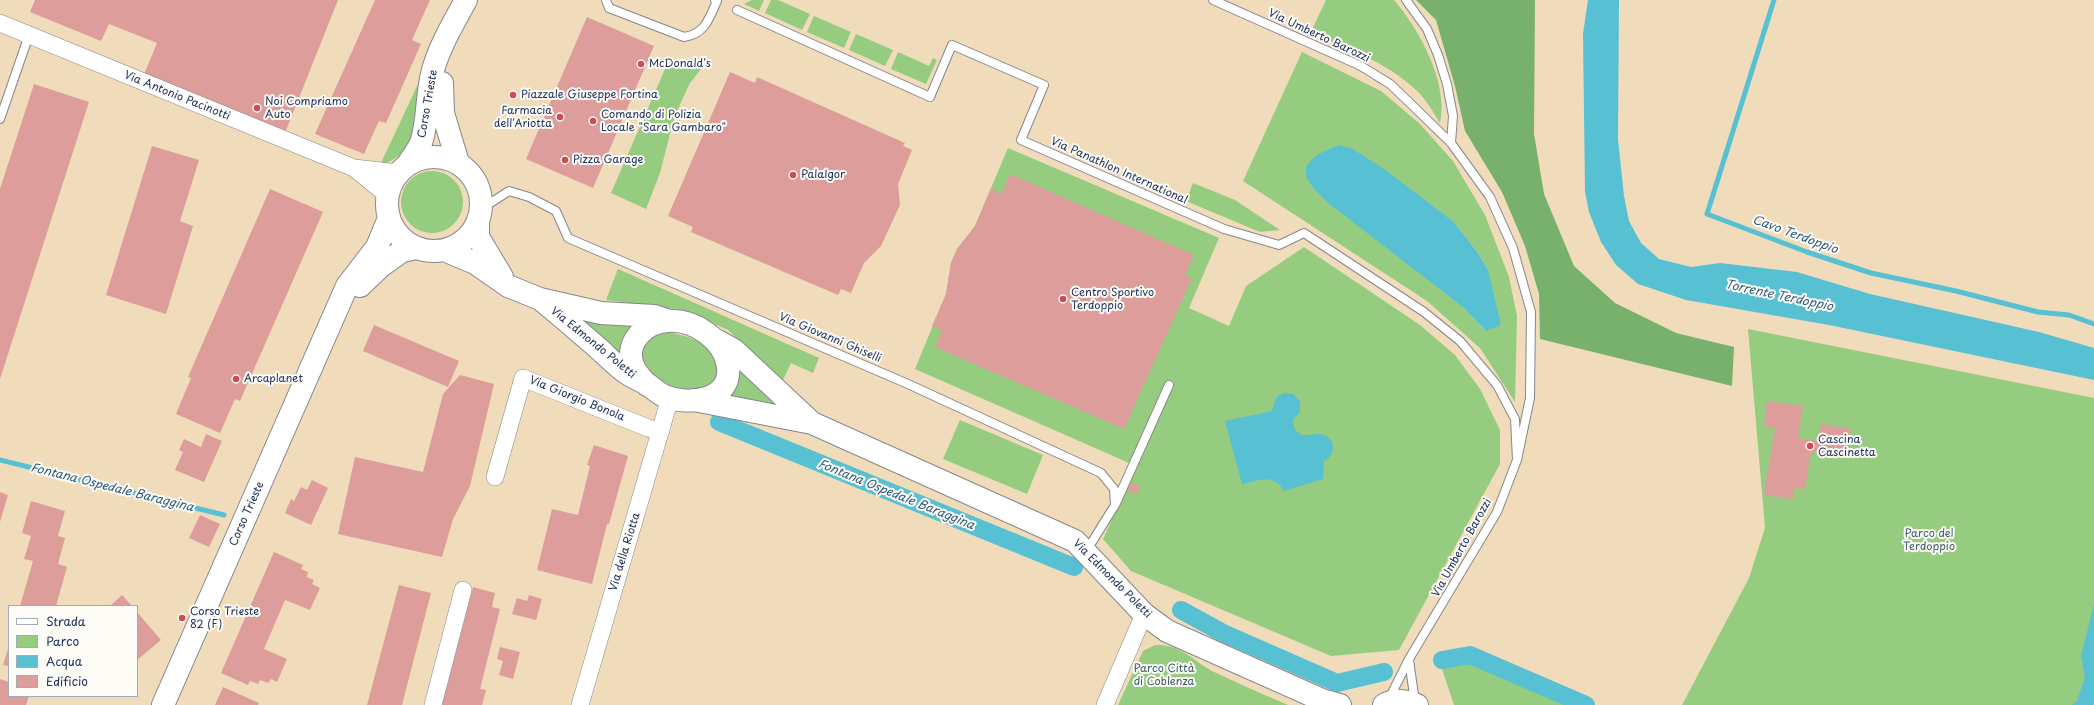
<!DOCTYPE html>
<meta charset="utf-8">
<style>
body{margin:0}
#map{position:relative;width:2094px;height:705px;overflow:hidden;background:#f0dcbb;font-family:"Playpen Sans",sans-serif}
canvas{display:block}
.legend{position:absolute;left:8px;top:605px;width:130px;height:92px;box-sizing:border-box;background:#fdfcf7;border:1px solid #a3aaba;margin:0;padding:5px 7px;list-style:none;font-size:12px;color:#1b2f5e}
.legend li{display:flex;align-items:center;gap:8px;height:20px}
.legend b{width:20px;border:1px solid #a3aaba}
</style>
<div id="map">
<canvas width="2094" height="705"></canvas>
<ul class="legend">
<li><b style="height:5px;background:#fff"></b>Strada</li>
<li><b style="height:11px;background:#95cc7f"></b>Parco</li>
<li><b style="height:11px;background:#57c1d3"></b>Acqua</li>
<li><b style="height:11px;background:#dd9d9b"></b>Edificio</li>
</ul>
</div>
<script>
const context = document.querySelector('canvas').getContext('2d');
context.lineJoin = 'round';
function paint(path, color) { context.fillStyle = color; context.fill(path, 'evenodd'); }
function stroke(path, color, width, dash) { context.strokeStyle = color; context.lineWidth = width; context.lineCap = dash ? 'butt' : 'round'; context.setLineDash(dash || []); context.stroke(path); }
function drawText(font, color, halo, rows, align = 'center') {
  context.font = font + ' "Playpen Sans",sans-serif'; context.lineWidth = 4; context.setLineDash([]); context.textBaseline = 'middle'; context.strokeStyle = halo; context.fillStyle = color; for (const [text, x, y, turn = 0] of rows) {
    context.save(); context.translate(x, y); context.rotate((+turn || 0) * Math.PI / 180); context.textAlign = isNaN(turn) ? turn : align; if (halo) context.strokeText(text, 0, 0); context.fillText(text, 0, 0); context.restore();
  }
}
paint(new Path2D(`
 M 752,0 L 764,0 L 759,11 L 744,4 Z
 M 771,0 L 778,0 L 810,14 L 802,30 L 765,13 Z
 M 1326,0 L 1394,0 C 1419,29 1449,83 1440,123 C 1433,112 1426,99 1416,90 C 1387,62 1347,49 1311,32 Z
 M 814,16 L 851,32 L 844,48 L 807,32 Z
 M 856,34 L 893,50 L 885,66 L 849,50 Z
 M 898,52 L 929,66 L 933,58 L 937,60 L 926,84 L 891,69 Z
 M 1302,52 L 1381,91 L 1420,124 L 1453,161 L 1485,215 L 1509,277 L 1517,316 L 1515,402 L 1480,348 L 1427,301 L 1243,181 ZM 1353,149 L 1454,222 L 1478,253 L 1488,270 L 1486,331 L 1463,307 Z
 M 669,60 L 704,65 L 690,83 L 681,102 L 673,122 L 660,173 L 646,209 L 611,193 Z
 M 427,65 C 422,102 424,153 380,165 Z
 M 1008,148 L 1219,238 L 1189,308 L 1229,326 L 1246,286 L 1304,247 L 1420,325 L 1455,355 L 1480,389 L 1500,430 L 1500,464 L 1399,650 L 1331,656 L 1131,571 L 1103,539 L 1136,466 L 915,369 L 946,294 L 951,263 L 957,249 L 975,226 Z
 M401 202a31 31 0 1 1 62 0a31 31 0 1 1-62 0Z
 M 1193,183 L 1235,200 L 1280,230 L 1260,232 L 1186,201 Z
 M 618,269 L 819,358 L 813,373 L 791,363 L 782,382 L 728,330 L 683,310 L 606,300 Z
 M 560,310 L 647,321 L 626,362 Z
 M 1748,329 L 2094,398 L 2094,705 L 1682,705 L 1749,578 L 1765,528 Z
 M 663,332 C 678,333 709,341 716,356 C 719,362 719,371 720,377 L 708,392 C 695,391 681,391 669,385 C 641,373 627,344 663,332 Z
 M 736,363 L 800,416 L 723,397 Z
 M 960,420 L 1043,455 L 1027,494 L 943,459 Z
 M 1155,645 C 1181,644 1192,660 1212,671 C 1237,683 1263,694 1288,705 L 1118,705 L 1143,651 Z
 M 1482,660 L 1579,705 L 1454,705 L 1441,666 Z`), '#95cc7f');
paint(new Path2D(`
 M 1416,0 L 1535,0 L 1534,134 L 1544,194 L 1574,266 L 1615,303 L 1676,333 L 1734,347 L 1732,386 L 1540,339 L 1539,294 L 1525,246 L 1502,192 L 1465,131 L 1455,86 L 1436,20 Z`), '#78b06e');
paint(new Path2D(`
 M 1588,0 L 1619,0 L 1618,139 L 1624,196 L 1629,221 L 1641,243 L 1659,259 L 1691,267 L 1720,263 L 1797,272 L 1870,294 L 2039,332 L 2094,348 L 2094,380 L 1829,325 L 1686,300 L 1638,284 L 1616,265 L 1601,242 L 1589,212 L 1585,192 L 1583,34 Z
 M 1339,145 L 1353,149 L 1384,169 L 1454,222 L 1478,253 L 1488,270 L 1501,325 L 1486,331 L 1463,307 L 1327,202 C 1321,196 1315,190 1310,183 C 1295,162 1324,151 1339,145 Z
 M 1283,393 L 1293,394 L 1300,401 L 1300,411 C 1299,414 1294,418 1293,421 C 1293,423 1293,425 1294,427 C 1300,442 1314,431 1324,435 C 1337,440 1335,457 1324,461 L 1323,479 L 1284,491 C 1273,473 1259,480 1242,484 L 1225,421 L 1272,411 L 1276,398 Z
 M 2094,604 L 2094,705 L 2072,705 L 2077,701 L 2085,677 L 2081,656 Z`), '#57c1d3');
stroke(new Path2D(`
 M 1774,0 L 1707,214 L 1807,252 L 1871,273 L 1956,291 L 2038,312 L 2069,315 L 2094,324
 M 0,460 L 224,515`), '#57c1d3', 5);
stroke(new Path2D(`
 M 719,422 L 1074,567
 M 1181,610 L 1223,633 L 1337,683 L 1384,672
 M 1442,660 L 1470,655 L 1586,705`), '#57c1d3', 18);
paint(new Path2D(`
 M 35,0 L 338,0 L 285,133 L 143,77 L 157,43 L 109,24 L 101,41 L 30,12 Z
 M 375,0 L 430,0 L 412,40 L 421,44 L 386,123 L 379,121 L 364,154 L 315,134 Z
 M 587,17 L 654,46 L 593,188 L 526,159 Z
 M 730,72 L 755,83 L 757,77 L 905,143 L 903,146 L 912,150 L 898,184 L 900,205 L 881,246 L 864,263 L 851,293 L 841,289 L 838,295 L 691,232 L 693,227 L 668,216 Z
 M 34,84 L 89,102 L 0,379 L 0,189 Z
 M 152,146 L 199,160 L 180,221 L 193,226 L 166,314 L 106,295 Z
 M 1010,174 L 1194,255 L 1185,275 L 1192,278 L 1124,429 L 935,347 L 942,330 L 932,326 L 946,294 L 951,263 L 957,249 L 975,226 L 991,188 L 1002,194 Z
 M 270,189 L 323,212 L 240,401 L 235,399 L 220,433 L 176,414 L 191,378 L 188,377 Z
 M 374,325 L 459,361 L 448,387 L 363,351 Z
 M 460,375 L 494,384 L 470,486 L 453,519 L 442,557 L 338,534 L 355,457 L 423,472 L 443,394 Z
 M 1767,401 L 1803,406 L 1798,438 L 1819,441 L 1821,424 L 1851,429 L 1847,457 L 1811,452 L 1805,489 L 1795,488 L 1793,499 L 1764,495 L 1775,428 L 1764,426 Z
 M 206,434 L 222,441 L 204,482 L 175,470 L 183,452 L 179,450 L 184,439 L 201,447 Z
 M 594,445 L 628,456 L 609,524 L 607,524 L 592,584 L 537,570 L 552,509 L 578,515 L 590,466 L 587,465 Z
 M 312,480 L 328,488 L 311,525 L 285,513 L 291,499 L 294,501 L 301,487 L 307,490 Z
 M 1131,483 L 1141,487 L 1137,494 L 1127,490 Z
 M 0,492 L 8,495 L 0,522 Z
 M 31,501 L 65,511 L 58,536 L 65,538 L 58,564 L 67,567 L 56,606 L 20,606 L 33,561 L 24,559 L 31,536 L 22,533 Z
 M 200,515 L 220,524 L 209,547 L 189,538 Z
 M 274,552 L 303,565 L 301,569 L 308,572 L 307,577 L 314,580 L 312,584 L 320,588 L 310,610 L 285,600 L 264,649 L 287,659 L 277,682 L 271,679 L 268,683 L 260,680 L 258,684 L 250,681 L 248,685 L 221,673 Z
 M 399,585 L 431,593 L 402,705 L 367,705 Z
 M 473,587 L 495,593 L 492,607 L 500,609 L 480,689 L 486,690 L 482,705 L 442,705 Z
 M 122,595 L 132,606 L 110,606 Z
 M 529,595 L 542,599 L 536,620 L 512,614 L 517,598 L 527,601 Z
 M 137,612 L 161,640 L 137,660 Z
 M 9,646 L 9,666 L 3,665 Z
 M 500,647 L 520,652 L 513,679 L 499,675 L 503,661 L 497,659 Z
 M 0,679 L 9,682 L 9,696 L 29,696 L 26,705 L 0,705 Z
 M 223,687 L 259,703 L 258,705 L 215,705 Z`), '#dd9d9b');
const lane = new Path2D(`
 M 606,0 L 609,8 L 684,37 C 705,34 709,19 717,1 L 715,0
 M 1213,0 L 1361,66 L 1390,84 L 1412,105 L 1451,143 L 1490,197 L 1513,248 L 1531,312 L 1530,398 L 1517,460 L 1497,512 L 1409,659 L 1389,699
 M 1406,0 L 1427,29 L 1438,55 L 1447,84 L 1453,116 L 1451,143
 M 737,10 L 930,97 L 952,45 L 1044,85 L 1021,140 L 1224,229 L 1279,245 L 1304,233 L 1424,312 L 1460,341 L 1497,385 L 1515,419 L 1517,460
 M 0,119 L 29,35
 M 481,209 L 509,191 L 529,197 L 556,211 L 568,238 L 908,384 L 1101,473 L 1114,489 L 1115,505 L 1087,550
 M 1116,503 L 1169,385
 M 1409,660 L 1415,702`);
const street = new Path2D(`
 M 0,23 L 354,168 L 387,195
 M 354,168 L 398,173
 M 495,477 L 523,378 L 648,428 L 661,431
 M 433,705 L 463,590
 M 580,705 L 670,398
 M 1105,705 L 1144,614`);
const secondary = new Path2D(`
 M 442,83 L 443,113 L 458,163
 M387 204a47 47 0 1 1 94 0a47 47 0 1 1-94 0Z
 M 408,164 C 412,157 418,150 421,143 C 429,119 426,94 433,70 C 440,45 454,22 466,0
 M 478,221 L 478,237 L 502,277
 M 444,250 L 475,263 L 508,286 L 540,299 L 601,313 L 654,316 L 666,320
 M 360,286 L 381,266 L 402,251 L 417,248
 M 540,299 C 560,315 579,332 598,348 C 608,357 617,367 628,374 C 634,378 641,381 647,384 C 653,388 658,393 664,396 C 688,406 732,401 728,367 C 725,340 694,319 668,321 C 644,322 623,344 634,368 C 637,374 643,380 647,385
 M 718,341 L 734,350 L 812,423
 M 694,400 L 812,423 L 1075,541 L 1144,614 L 1167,631 L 1322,700 L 1340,705
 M 163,705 L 347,286 L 377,247 L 389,218
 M 1384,705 C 1394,699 1407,700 1417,705`);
stroke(lane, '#86868c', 10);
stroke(street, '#86868c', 18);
stroke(secondary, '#86868c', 24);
stroke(lane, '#fff', 8);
stroke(street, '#fff', 17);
stroke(secondary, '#fff', 22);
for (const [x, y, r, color] of [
 [641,64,4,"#d1495b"],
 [513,95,4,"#d1495b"],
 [257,108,4,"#d1495b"],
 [560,117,4,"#d1495b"],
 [593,121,4,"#d1495b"],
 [565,160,4,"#d1495b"],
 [793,175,4,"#d1495b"],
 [1063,299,4,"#d1495b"],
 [236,379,4,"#d1495b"],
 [1810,446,4,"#d1495b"],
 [182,618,4,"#d1495b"]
]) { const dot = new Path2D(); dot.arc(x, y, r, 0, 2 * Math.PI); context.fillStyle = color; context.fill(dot); stroke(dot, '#fdfcf7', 1.5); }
drawText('11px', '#1b2f5e', '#fdfcf7', [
 ["Via Umberto Barozzi",1319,36,25],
 ["Via Antonio Pacinotti",177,96,22],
 ["Corso Trieste",428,104,-80],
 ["Via Panathlon International",1119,171,24],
 ["Via Giovanni Ghiselli",830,338,23],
 ["Via Edmondo Poletti",593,343,39],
 ["Via Giorgio Bonola",577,399,22],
 ["Corso Trieste",247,514,-66],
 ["Via Umberto Barozzi",1462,548,-61],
 ["Via della Riotta",625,552,-73],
 ["Via Edmondo Poletti",1112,579,45]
]);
drawText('11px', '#1b2f5e', '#fdfcf7', [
 ["McDonald's",649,64],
 ["Piazzale Giuseppe Fortina",521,95],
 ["Noi Compriamo",265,102],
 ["Auto",265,115],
 ["Farmacia",552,111,"right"],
 ["dell'Ariotta",552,124,"right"],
 ["Comando di Polizia",601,115],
 ["Locale \"Sara Gambaro\"",601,128],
 ["Pizza Garage",573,160],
 ["PalaIgor",801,175],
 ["Centro Sportivo",1071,293],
 ["Terdoppio",1071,306],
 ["Arcaplanet",244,379],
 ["Cascina",1818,440],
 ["Cascinetta",1818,453],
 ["Corso Trieste",190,612],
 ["82 (F)",190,625]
], 'left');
drawText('11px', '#405e68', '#fdfcf7', [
 ["Parco del",1929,534],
 ["Terdoppio",1929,547],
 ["Parco Città",1164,669],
 ["di Coblenza",1164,682]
]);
drawText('italic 12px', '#2d5b81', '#fdfcf7', [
 ["Cavo Terdoppio",1795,235,20],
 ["Torrente Terdoppio",1779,296,12],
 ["Fontana Ospedale Baraggina",112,488,14],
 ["Fontana Ospedale Baraggina",896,495,22]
]);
</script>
